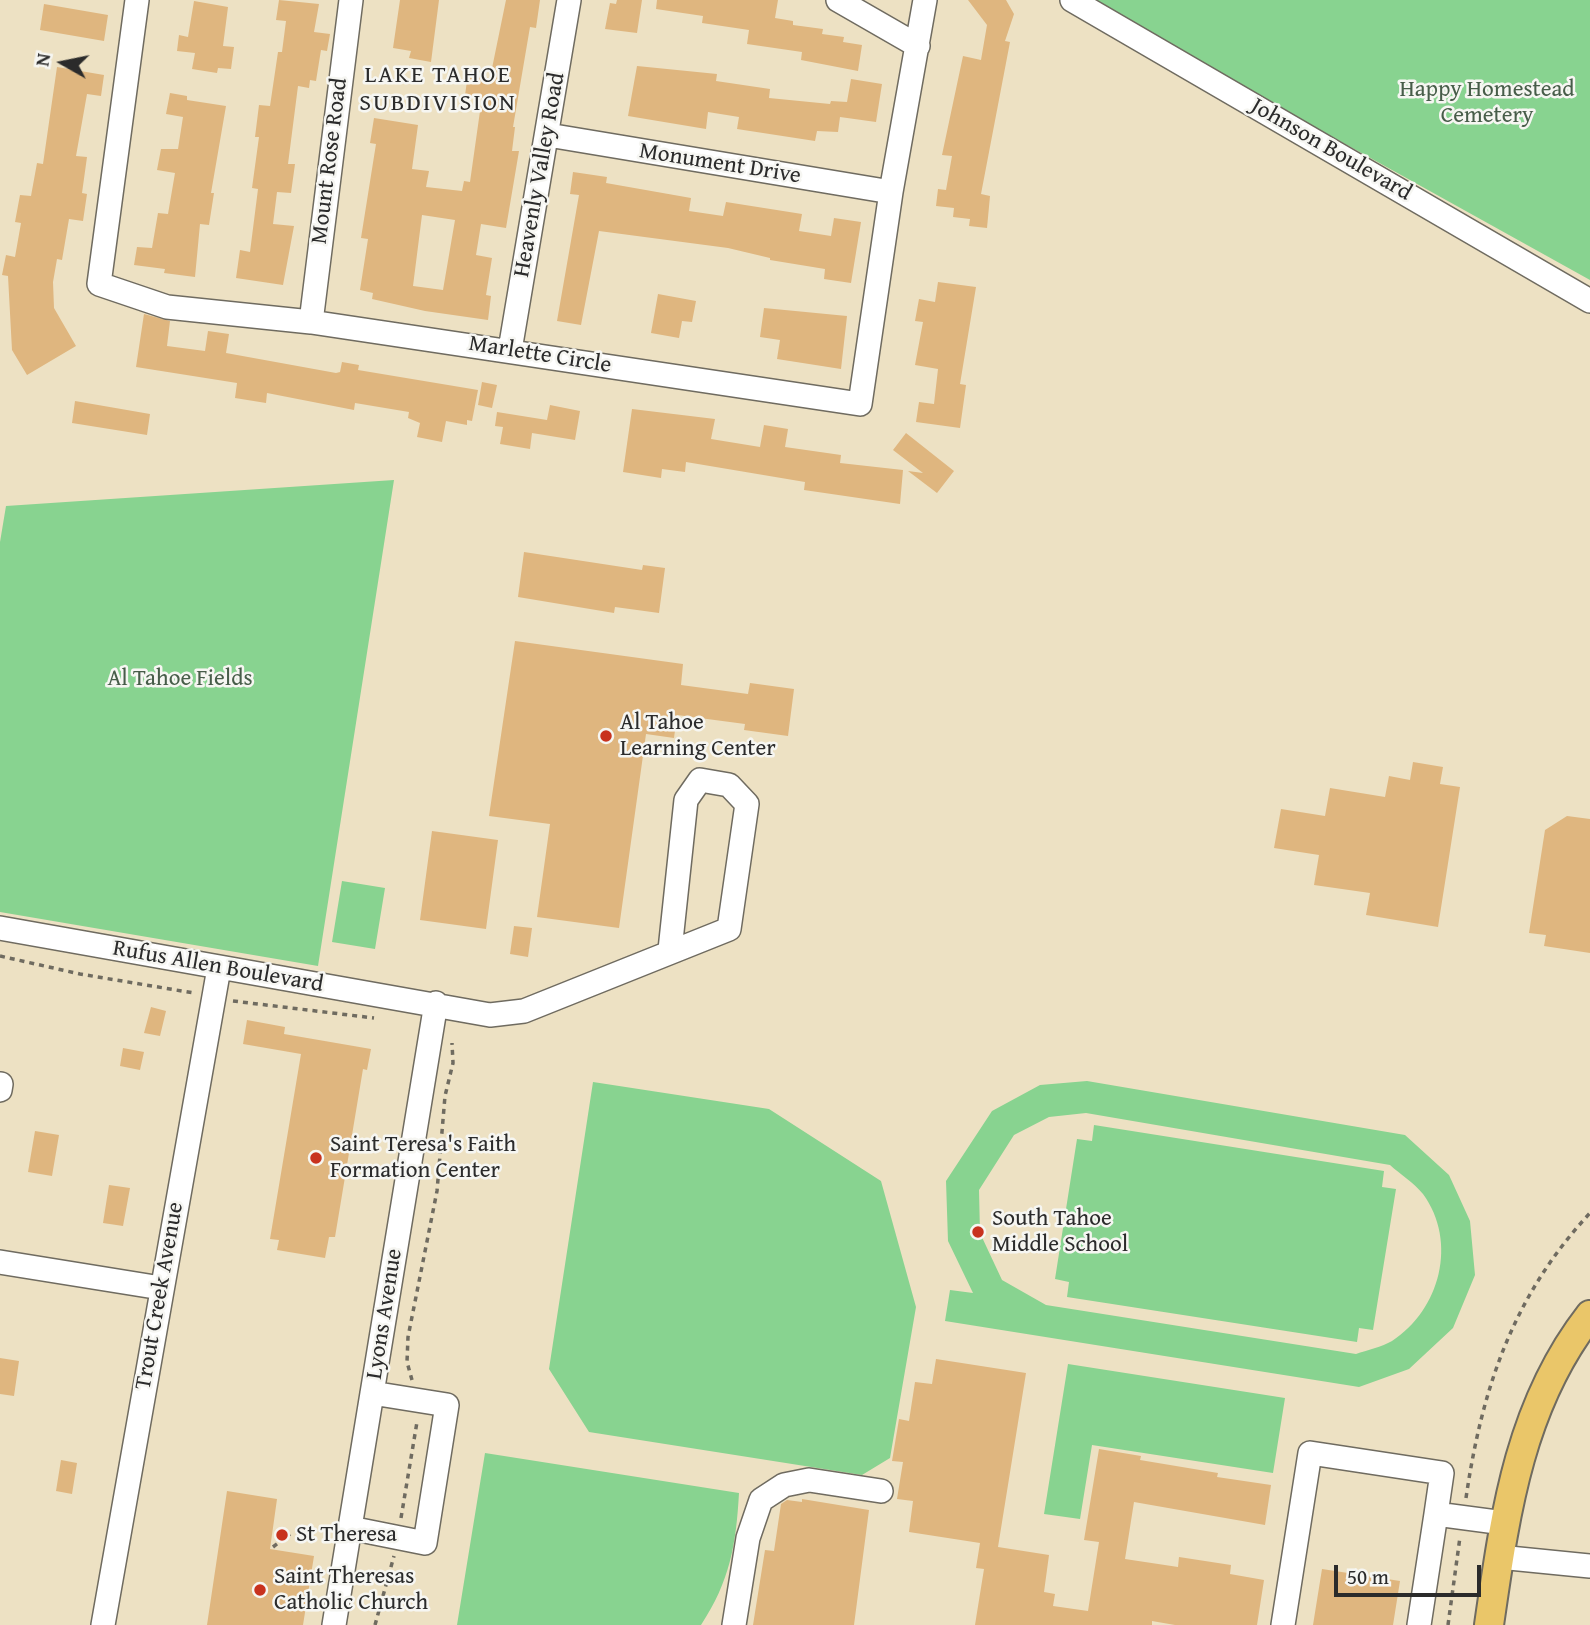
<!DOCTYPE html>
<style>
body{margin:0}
#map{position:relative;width:1590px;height:1625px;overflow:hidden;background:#ede1c3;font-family:"Gentium Book Plus",serif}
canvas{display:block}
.north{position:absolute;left:28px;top:28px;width:70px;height:70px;-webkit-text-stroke:5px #f6f6f2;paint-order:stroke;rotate:279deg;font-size:19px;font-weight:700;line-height:28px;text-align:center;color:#2b2b2b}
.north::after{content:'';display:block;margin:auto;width:24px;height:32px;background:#2b2b2b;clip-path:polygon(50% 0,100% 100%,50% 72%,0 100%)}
.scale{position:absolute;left:1334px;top:1565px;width:147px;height:32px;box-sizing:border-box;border:4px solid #2b2b2b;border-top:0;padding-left:9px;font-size:21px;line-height:24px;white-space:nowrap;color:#2b2b2b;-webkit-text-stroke:5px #f6f6f2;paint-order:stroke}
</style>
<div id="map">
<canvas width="1590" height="1625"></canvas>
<div class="north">N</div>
<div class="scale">50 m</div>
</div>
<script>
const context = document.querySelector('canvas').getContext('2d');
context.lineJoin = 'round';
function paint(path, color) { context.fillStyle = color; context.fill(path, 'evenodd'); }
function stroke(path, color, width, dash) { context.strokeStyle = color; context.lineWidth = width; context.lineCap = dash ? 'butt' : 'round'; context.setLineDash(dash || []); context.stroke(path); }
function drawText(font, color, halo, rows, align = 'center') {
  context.font = font + ' "Gentium Book Plus",serif'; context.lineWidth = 5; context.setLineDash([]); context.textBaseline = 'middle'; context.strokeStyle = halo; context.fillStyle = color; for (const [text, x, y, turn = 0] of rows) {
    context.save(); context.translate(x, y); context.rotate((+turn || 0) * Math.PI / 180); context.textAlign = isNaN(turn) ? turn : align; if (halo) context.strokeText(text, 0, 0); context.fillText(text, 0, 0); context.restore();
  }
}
paint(new Path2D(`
 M 1086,0 L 1590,0 L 1590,280 Z
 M 394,480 L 318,966 L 0,912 L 0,542 L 6,506 Z
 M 342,881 L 385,888 L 375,949 L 332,942 Z
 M 1087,1081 L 1405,1135 L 1449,1175 L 1470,1221 L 1475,1275 L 1453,1328 L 1409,1369 L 1359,1387 L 945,1321 L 950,1290 L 973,1293 L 948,1241 L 946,1181 L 992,1111 L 1040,1085 ZM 1086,1113 L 1390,1165 C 1400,1174 1414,1183 1423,1194 C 1458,1242 1440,1310 1392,1341 C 1382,1347 1367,1350 1356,1354 L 1046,1305 L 1002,1280 L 980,1233 L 979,1190 L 1014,1135 L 1049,1117 Z
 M 593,1082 L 769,1109 L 881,1181 L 916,1307 L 890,1458 L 862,1475 L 589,1432 L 549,1369 Z
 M 1094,1125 L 1384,1171 L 1382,1187 L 1396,1189 L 1373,1330 L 1359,1328 L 1357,1342 L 1067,1297 L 1069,1282 L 1055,1279 L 1077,1139 L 1092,1141 Z
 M 1068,1364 L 1285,1398 L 1273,1473 L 1092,1445 L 1080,1519 L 1044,1514 Z
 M 485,1453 L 739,1493 C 736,1545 730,1581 701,1625 L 457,1625 Z`), '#88d390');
paint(new Path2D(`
 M 279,0 L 319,4 L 314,32 L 330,34 L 327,51 L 321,50 L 316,81 L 310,80 L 309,88 L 298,86 L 288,164 L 295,164 L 291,193 L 277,192 L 273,224 L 294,226 L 283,285 L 236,278 L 240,250 L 250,252 L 258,189 L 252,188 L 259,137 L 255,137 L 259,105 L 270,106 L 278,52 L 282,52 L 286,21 L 276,20 Z
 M 400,0 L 439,0 L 431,62 L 409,58 L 411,51 L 393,48 Z
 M 506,0 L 540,0 L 536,28 L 530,27 L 513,127 L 515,127 L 512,151 L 519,151 L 506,228 L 481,224 L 476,255 L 492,258 L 486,295 L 491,296 L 488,320 L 425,311 L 372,299 L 373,293 L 360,290 L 368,239 L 361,238 L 376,144 L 370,143 L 374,118 L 418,125 L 412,169 L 429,171 L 426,187 L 462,191 L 464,181 L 470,182 L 482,97 L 465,95 L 468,74 L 490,78 ZM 422,215 L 455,220 L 443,290 L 413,286 Z
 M 617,0 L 642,0 L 637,33 L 605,29 L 610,3 L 616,4 Z
 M 657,0 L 778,0 L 775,18 L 793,21 L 793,25 L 823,29 L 822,34 L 844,37 L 843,42 L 862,45 L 858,71 L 801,60 L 802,52 L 747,44 L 749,30 L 702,23 L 703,16 L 656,9 Z
 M 968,0 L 1006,0 L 1014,14 L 1005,41 L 1010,42 L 981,194 L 990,196 L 987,228 L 969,226 L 970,219 L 953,217 L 954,208 L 936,206 L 938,189 L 946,190 L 952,156 L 942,155 L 963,56 L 981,60 L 987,25 Z
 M 194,1 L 228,7 L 223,46 L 234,47 L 231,69 L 218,68 L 217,73 L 192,69 L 195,53 L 177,51 L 179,35 L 188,37 Z
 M 44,4 L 108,15 L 104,41 L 40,30 Z
 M 637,66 L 717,74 L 716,81 L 770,89 L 769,98 L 830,104 L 831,101 L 847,102 L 851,79 L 882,84 L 876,122 L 840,117 L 838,132 L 817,131 L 815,141 L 737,129 L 739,117 L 708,112 L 706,129 L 628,116 Z
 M 57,67 L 104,75 L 101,96 L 87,94 L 76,156 L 87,157 L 82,193 L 87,194 L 83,221 L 69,219 L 62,260 L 57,259 L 53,282 L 54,308 L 76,346 L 27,375 L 12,350 L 8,276 L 2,275 L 6,255 L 15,257 L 21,223 L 15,222 L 20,195 L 31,196 L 37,163 L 43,164 Z
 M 170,93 L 187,96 L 187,100 L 226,106 L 211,193 L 214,193 L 209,225 L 200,224 L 195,277 L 164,273 L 165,269 L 134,265 L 137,247 L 152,248 L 158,213 L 168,214 L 175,173 L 157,170 L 161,149 L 178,149 L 183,117 L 166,114 Z
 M 573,172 L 607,177 L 606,183 L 691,198 L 689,211 L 723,216 L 726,202 L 802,214 L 799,231 L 831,236 L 834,218 L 861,222 L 851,283 L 824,279 L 825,269 L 770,260 L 770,258 L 728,248 L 599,231 L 581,325 L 557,321 L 579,195 L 570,194 Z
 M 938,282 L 976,287 L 960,384 L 966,385 L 960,428 L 916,422 L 919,402 L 934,404 L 938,369 L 915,365 L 923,322 L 915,321 L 919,299 L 935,302 Z
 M 658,294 L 696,301 L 692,322 L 682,321 L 679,338 L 651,333 Z
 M 764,308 L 847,316 L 841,369 L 777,359 L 780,340 L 760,337 Z
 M 144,314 L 170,321 L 167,346 L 205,351 L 208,331 L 229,334 L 226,353 L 336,373 L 340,372 L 342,362 L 359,365 L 358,370 L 478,390 L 472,421 L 467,420 L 467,425 L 446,421 L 442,442 L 417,437 L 420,423 L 408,418 L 409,412 L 355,403 L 354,410 L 267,393 L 266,403 L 235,398 L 237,383 L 136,367 Z
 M 482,382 L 497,385 L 492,408 L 478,405 Z
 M 75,401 L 150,414 L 147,435 L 72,423 Z
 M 550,405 L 580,411 L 575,440 L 532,433 L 530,449 L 500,444 L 503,427 L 495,426 L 497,412 L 547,420 Z
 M 632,409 L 715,419 L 711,439 L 760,447 L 764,425 L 788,429 L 785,447 L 841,455 L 840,463 L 903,470 L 900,504 L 804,490 L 805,482 L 686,462 L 685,472 L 662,469 L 661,478 L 623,472 Z
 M 906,433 L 954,471 L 937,493 L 908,471 L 923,473 L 893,450 Z
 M 524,552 L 642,570 L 643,565 L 665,568 L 659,613 L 615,607 L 614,613 L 518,597 Z
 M 515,641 L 683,664 L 681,685 L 748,694 L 750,683 L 794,689 L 788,736 L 744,730 L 745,724 L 677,715 L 674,738 L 646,734 L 619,928 L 537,917 L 550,824 L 489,816 Z
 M 1413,762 L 1443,767 L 1440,784 L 1460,787 L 1438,927 L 1366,915 L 1370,893 L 1314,885 L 1319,855 L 1274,848 L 1281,809 L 1325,816 L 1330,788 L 1385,797 L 1389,776 L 1410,780 Z
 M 1567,816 L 1590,819 L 1590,953 L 1544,946 L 1546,935 L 1529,933 L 1545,830 Z
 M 432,831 L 498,840 L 486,929 L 420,920 Z
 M 514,926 L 532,928 L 528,957 L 510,954 Z
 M 151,1007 L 166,1011 L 160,1036 L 144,1033 Z
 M 247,1020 L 285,1027 L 284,1034 L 371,1049 L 367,1070 L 363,1069 L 335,1237 L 329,1237 L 325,1258 L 277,1250 L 279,1240 L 270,1239 L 301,1054 L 243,1044 Z
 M 123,1048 L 144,1052 L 140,1070 L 120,1066 Z
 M 35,1131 L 59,1135 L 52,1176 L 28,1172 Z
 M 109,1185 L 130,1188 L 123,1226 L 103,1223 Z
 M 0,1358 L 19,1361 L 14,1396 L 0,1394 Z
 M 936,1359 L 1026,1373 L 998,1547 L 1049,1555 L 1044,1592 L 1055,1594 L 1053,1606 L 1088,1611 L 1099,1542 L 1084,1540 L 1099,1449 L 1141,1456 L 1140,1460 L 1218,1473 L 1217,1477 L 1271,1485 L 1265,1525 L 1134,1502 L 1125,1559 L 1178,1567 L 1179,1557 L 1231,1565 L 1230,1574 L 1264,1580 L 1257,1625 L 1175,1625 L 1152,1621 L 1152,1625 L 975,1625 L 984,1569 L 976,1568 L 980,1543 L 909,1532 L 913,1501 L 897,1499 L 903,1462 L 892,1461 L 899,1419 L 909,1421 L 915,1382 L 932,1384 Z
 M 61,1460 L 77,1463 L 72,1494 L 56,1491 Z
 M 227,1491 L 277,1499 L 270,1549 L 314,1556 L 303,1625 L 207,1625 Z
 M 802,1499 L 869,1510 L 854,1625 L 753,1625 L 765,1550 L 774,1551 L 781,1504 L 787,1500 L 802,1502 Z
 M 1322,1569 L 1400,1581 L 1393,1625 L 1313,1625 Z`), '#dfb67f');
const minor = new Path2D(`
 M 137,0 L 99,284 L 167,307 L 311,322 L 860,404 L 891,192 L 925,0
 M 838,0 L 918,46
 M 1072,0 L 1590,301
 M 548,135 L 891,192
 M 311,322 L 351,0
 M 510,350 L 569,0
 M 0,928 L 490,1015 L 524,1011 L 729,929 L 747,804 L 729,785 L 700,780 L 686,800 L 670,950
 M 0,1090 L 1,1084
 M 0,1262 L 161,1288
 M 350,1528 L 425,1543 L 447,1405 L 372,1393
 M 1499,1557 L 1590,1566
 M 103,1625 L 219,968
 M 334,1625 L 436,1003
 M 734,1625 L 748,1538 L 761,1500 L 784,1485 L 809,1480 L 881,1491
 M 1283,1625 L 1310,1453 L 1442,1473 L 1436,1514
 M 1419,1625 L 1436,1514 L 1504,1523`);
const major = new Path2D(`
 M 1489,1625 C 1505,1515 1519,1406 1590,1315`);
stroke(minor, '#6f6b60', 26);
stroke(major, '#6f6b60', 32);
stroke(new Path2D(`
 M 0,956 L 80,974 L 194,993
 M 233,1001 L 374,1018
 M 412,1380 L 407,1362 L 408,1337 L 437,1191 L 445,1096 L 453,1063 L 452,1043
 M 1466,1498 C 1482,1388 1513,1296 1590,1213
 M 401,1518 L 417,1422
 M 273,1547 L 290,1534
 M 375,1625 L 394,1556
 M 1448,1625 L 1460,1537`), '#6f6b60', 3.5, [5, 5]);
stroke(minor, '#fff', 23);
stroke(major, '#eac669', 28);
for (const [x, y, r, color] of [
 [606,736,7,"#c8321e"],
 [316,1158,7,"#c8321e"],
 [978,1232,7,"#c8321e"],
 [282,1535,7,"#c8321e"],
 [260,1590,7,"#c8321e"]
]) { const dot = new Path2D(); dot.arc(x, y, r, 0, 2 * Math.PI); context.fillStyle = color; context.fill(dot); stroke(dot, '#f6f6f2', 2.5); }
drawText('23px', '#475d49', '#f6f6f2', [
 ["Happy Homestead",1487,90],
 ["Cemetery",1487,116],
 ["Al Tahoe Fields",180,679]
]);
drawText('23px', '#2b2b2b', '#f6f6f2', [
 ["Johnson Boulevard",1331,150,30],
 ["Mount Rose Road",330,161,-83],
 ["Monument Drive",720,164,9],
 ["Heavenly Valley Road",540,175,-80],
 ["Marlette Circle",540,355,9],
 ["Rufus Allen Boulevard",218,967,10],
 ["Trout Creek Avenue",160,1296,-80],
 ["Lyons Avenue",385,1314,-81]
]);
drawText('23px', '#2b2b2b', '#f6f6f2', [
 ["Al Tahoe",620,723],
 ["Learning Center",620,749],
 ["Saint Teresa's Faith",330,1145],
 ["Formation Center",330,1171],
 ["South Tahoe",992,1219],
 ["Middle School",992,1245],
 ["St Theresa",296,1535],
 ["Saint Theresas",274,1577],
 ["Catholic Church",274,1603]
], 'left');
context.letterSpacing = '2px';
drawText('24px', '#2b2b2b', '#f6f6f2', [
 ["LAKE TAHOE",438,76],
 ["SUBDIVISION",438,104]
]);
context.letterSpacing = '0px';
</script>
